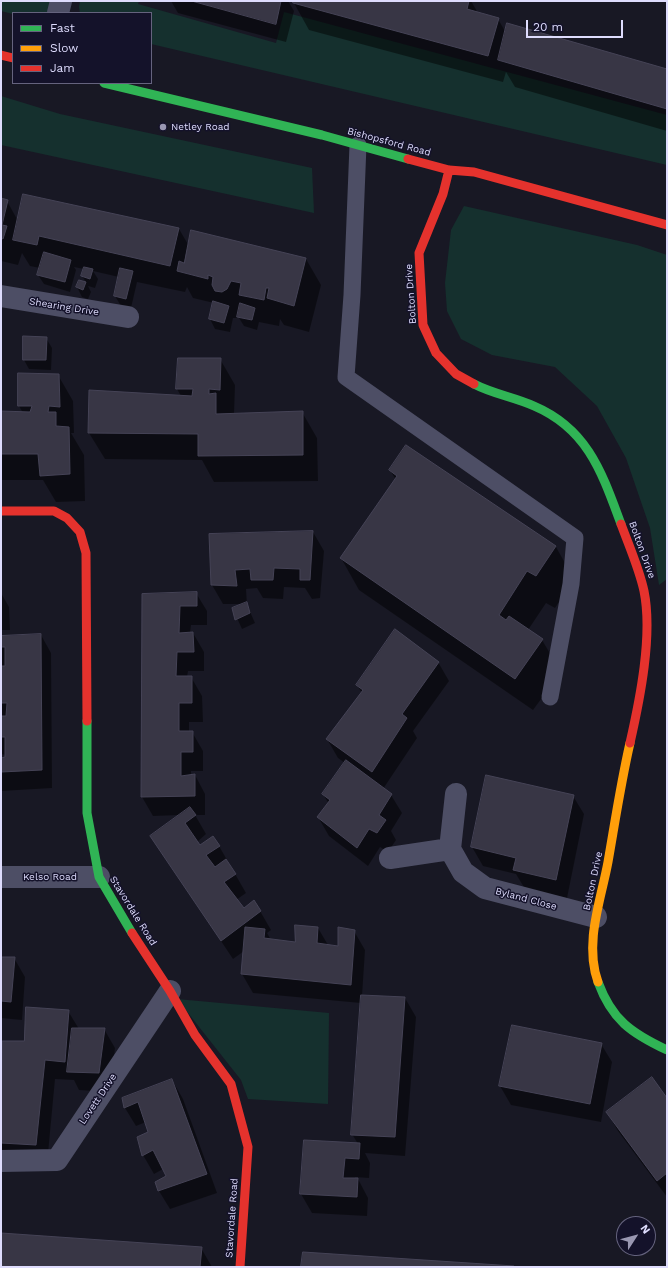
<!DOCTYPE html>
<style>
body{margin:0}
#map{position:relative;width:668px;height:1268px;overflow:hidden;background:#181824;font-family:"Work Sans",sans-serif}
canvas{display:block}
.frame{position:absolute;inset:0;border:2px solid #dedcfd;pointer-events:none}
.legend{position:absolute;left:12px;top:12px;width:140px;height:72px;box-sizing:border-box;background:#14122a;border:1px solid #65637e;margin:0;padding:5px 7px;list-style:none;font-size:12px;color:#dedcfd}
.legend li{display:flex;align-items:center;gap:8px;height:20px}
.legend b{width:20px;border:1px solid #65637e}
.north{position:absolute;left:616px;top:1216px;width:40px;height:40px;box-sizing:border-box;background:#14122a;border:1px solid #65637e;border-radius:50%;rotate:54deg;font-size:11px;font-weight:700;line-height:16px;text-align:center;color:#dedcfd}
.north::after{content:'';display:block;margin:auto;width:14px;height:18px;background:#9997b1;clip-path:polygon(50% 0,100% 100%,50% 72%,0 100%)}
.scale{position:absolute;left:526px;top:20px;width:97px;height:18px;box-sizing:border-box;border:2px solid #dedcfd;border-top:0;padding-left:5px;font-size:12px;line-height:14px;white-space:nowrap;color:#dedcfd;-webkit-text-stroke:3px #14122a;paint-order:stroke}
</style>
<div id="map">
<canvas width="668" height="1268"></canvas>
<div class="frame"></div>
<ul class="legend">
<li><b style="height:5px;background:#30b455"></b>Fast</li>
<li><b style="height:5px;background:#ff9f0a"></b>Slow</li>
<li><b style="height:5px;background:#e5322d"></b>Jam</li>
</ul>
<div class="north">N</div>
<div class="scale">20 m</div>
</div>
<script>
const context = document.querySelector('canvas').getContext('2d');
context.lineJoin = 'round';
function paint(path, color) { context.fillStyle = color; context.fill(path, 'evenodd'); }
function stroke(path, color, width, dash) { context.strokeStyle = color; context.lineWidth = width; context.lineCap = dash ? 'butt' : 'round'; context.setLineDash(dash || []); context.stroke(path); }
function drawText(font, color, halo, rows, align = 'center') {
  context.font = font + ' "Work Sans",sans-serif'; context.lineWidth = 3; context.setLineDash([]); context.textBaseline = 'middle'; context.strokeStyle = halo; context.fillStyle = color; for (const [text, x, y, turn = 0] of rows) {
    context.save(); context.translate(x, y); context.rotate((+turn || 0) * Math.PI / 180); context.textAlign = isNaN(turn) ? turn : align; if (halo) context.strokeText(text, 0, 0); context.fillText(text, 0, 0); context.restore();
  }
}
paint(new Path2D(`
 M 1,1 L 54,1 L 51,13 L 13,14 L 1,11 Z
 M 80,1 L 139,1 L 138,4 L 276,43 L 284,12 L 667,115 L 667,165 L 151,44 L 151,13 L 80,13 L 79,7 Z
 M 1,96 L 60,114 L 312,168 L 314,213 L 1,145 Z
 M 464,206 L 637,245 L 667,255 L 667,579 L 659,585 L 650,528 L 626,458 L 597,406 L 555,367 L 492,355 L 461,339 L 447,311 L 445,283 L 451,230 Z
 M 177,999 L 329,1013 L 328,1104 L 248,1099 L 241,1080 Z`), '#15302e');
paint(new Path2D(`
 M 171,1 L 288,1 L 294,11 L 286,42 L 178,13 Z
 M 294,1 L 471,1 L 478,13 L 498,19 L 506,33 L 667,70 L 667,131 L 515,87 L 506,72 L 503,82 L 309,30 L 294,3 Z
 M 1,200 L 7,201 L 18,221 L 179,229 L 189,246 L 306,259 L 321,285 L 309,332 L 284,325 L 280,319 L 279,326 L 259,322 L 257,330 L 244,326 L 239,318 L 233,318 L 230,332 L 215,329 L 210,319 L 214,303 L 193,298 L 187,287 L 185,292 L 137,282 L 131,308 L 121,306 L 115,296 L 119,277 L 93,271 L 98,279 L 95,288 L 88,286 L 91,292 L 88,299 L 82,297 L 77,287 L 86,282 L 82,276 L 84,269 L 74,267 L 76,270 L 70,292 L 44,284 L 38,275 L 40,268 L 30,266 L 22,253 L 18,265 L 1,261 Z
 M 46,338 L 52,348 L 51,370 L 29,369 L 24,360 Z
 M 220,359 L 235,385 L 234,414 L 302,412 L 317,438 L 318,481 L 214,482 L 202,460 L 105,459 L 89,433 L 181,396 L 177,389 Z
 M 58,375 L 73,401 L 74,433 L 71,433 L 84,455 L 85,501 L 56,502 L 43,480 L 1,480 L 1,412 L 23,413 L 19,406 Z
 M 407,446 L 556,547 L 574,579 L 555,608 L 546,603 L 528,630 L 542,640 L 561,672 L 533,710 L 359,590 L 341,558 L 396,480 L 390,470 Z
 M 313,532 L 324,551 L 320,598 L 312,599 L 305,588 L 284,587 L 283,599 L 263,598 L 257,588 L 246,589 L 247,605 L 255,623 L 242,629 L 233,609 L 243,604 L 223,604 L 212,585 L 210,534 Z
 M 1,593 L 9,607 L 10,630 L 1,630 Z
 M 196,593 L 207,611 L 207,625 L 191,625 L 190,633 L 193,633 L 204,652 L 204,671 L 188,671 L 187,677 L 191,677 L 202,696 L 203,722 L 189,722 L 189,732 L 192,732 L 203,751 L 203,771 L 191,771 L 191,775 L 195,775 L 205,794 L 205,815 L 195,815 L 206,834 L 197,842 L 200,846 L 219,846 L 246,893 L 236,900 L 244,909 L 260,911 L 271,930 L 267,933 L 271,940 L 296,943 L 318,928 L 328,945 L 339,947 L 354,931 L 365,950 L 362,996 L 405,998 L 416,1017 L 405,1156 L 365,1153 L 370,1163 L 369,1178 L 355,1177 L 355,1179 L 358,1179 L 368,1198 L 367,1216 L 312,1213 L 301,1194 L 305,1141 L 358,1144 L 352,1134 L 361,1003 L 253,993 L 242,974 L 244,951 L 233,959 L 151,836 L 180,815 L 153,816 L 142,797 L 143,595 Z
 M 41,635 L 51,653 L 52,788 L 1,791 L 1,759 L 6,758 L 6,755 L 1,754 L 1,667 L 2,667 L 1,637 Z
 M 438,662 L 449,681 L 413,731 L 417,738 L 383,789 L 391,795 L 402,813 L 391,831 L 396,840 L 388,852 L 380,847 L 368,866 L 329,836 L 318,817 L 329,804 L 323,794 L 345,763 L 338,758 L 327,739 L 362,693 L 357,685 Z
 M 573,796 L 584,814 L 567,898 L 525,889 L 516,874 L 483,866 L 472,847 Z
 M 1,958 L 14,958 L 25,977 L 22,1020 L 1,1018 Z
 M 68,1011 L 79,1029 L 104,1029 L 115,1048 L 110,1092 L 79,1090 L 74,1080 L 55,1079 L 47,1164 L 1,1154 L 1,1067 L 3,1042 L 25,1042 Z
 M 512,1026 L 601,1044 L 612,1062 L 601,1122 L 511,1105 L 500,1086 Z
 M 172,1080 L 183,1099 L 217,1193 L 170,1209 L 159,1191 L 167,1176 L 163,1169 L 154,1174 L 143,1155 L 138,1138 L 149,1132 L 146,1122 L 136,1126 L 125,1108 L 123,1099 Z
 M 667,1100 L 667,1197 L 618,1131 L 607,1112 Z
 M 1,1234 L 201,1248 L 212,1267 L 1,1267 Z`), '#0007');
const building = new Path2D(`
 M 192,1 L 281,1 L 276,24 Z
 M 293,1 L 469,1 L 467,9 L 499,18 L 488,56 L 293,3 Z
 M 507,23 L 667,69 L 667,109 L 498,60 Z
 M 23,194 L 179,228 L 170,266 L 39,236 L 37,245 L 13,240 Z
 M 1,198 L 8,200 L 2,225 L 7,226 L 3,239 L 1,238 Z
 M 191,230 L 306,258 L 294,306 L 267,298 L 269,288 L 266,288 L 264,300 L 239,295 L 241,283 L 231,281 L 227,289 L 222,292 L 215,291 L 212,285 L 213,277 L 208,275 L 208,279 L 177,271 L 179,261 L 184,263 Z
 M 44,252 L 71,260 L 65,282 L 37,275 Z
 M 84,267 L 93,269 L 90,279 L 81,276 Z
 M 120,268 L 133,271 L 126,299 L 114,296 Z
 M 79,280 L 86,282 L 83,290 L 76,287 Z
 M 213,301 L 229,306 L 224,323 L 209,319 Z
 M 240,303 L 255,308 L 252,320 L 237,317 Z
 M 23,336 L 47,337 L 46,360 L 23,360 Z
 M 178,358 L 221,358 L 220,390 L 209,389 L 209,394 L 216,393 L 216,414 L 303,411 L 303,455 L 198,456 L 198,434 L 88,433 L 89,390 L 192,396 L 193,389 L 176,389 Z
 M 18,373 L 59,374 L 60,407 L 49,406 L 48,412 L 56,412 L 56,426 L 69,427 L 70,474 L 40,476 L 38,454 L 1,454 L 1,411 L 30,412 L 32,406 L 18,406 Z
 M 406,445 L 556,546 L 536,576 L 527,571 L 499,615 L 506,620 L 509,616 L 543,639 L 515,679 L 340,558 L 397,476 L 389,470 Z
 M 313,531 L 310,580 L 300,580 L 300,569 L 274,568 L 273,580 L 251,580 L 250,569 L 235,570 L 237,586 L 211,585 L 209,534 Z
 M 197,592 L 197,606 L 180,606 L 179,633 L 193,632 L 194,652 L 177,652 L 176,676 L 192,676 L 192,703 L 179,703 L 179,731 L 193,731 L 193,752 L 181,752 L 181,776 L 195,774 L 195,796 L 141,797 L 142,594 Z
 M 247,602 L 250,613 L 235,620 L 232,608 Z
 M 395,629 L 439,662 L 402,714 L 407,718 L 372,772 L 326,739 L 363,690 L 356,685 Z
 M 41,634 L 42,770 L 1,772 L 1,758 L 5,757 L 5,737 L 1,737 L 1,716 L 6,716 L 7,703 L 1,703 L 1,666 L 5,666 L 5,647 L 1,647 L 1,636 Z
 M 346,760 L 392,794 L 379,815 L 386,820 L 377,833 L 369,829 L 357,848 L 317,817 L 330,800 L 322,794 Z
 M 486,775 L 574,795 L 556,880 L 513,870 L 516,858 L 471,847 Z
 M 190,807 L 196,815 L 185,823 L 200,845 L 213,836 L 220,846 L 206,855 L 215,867 L 226,859 L 236,874 L 224,882 L 244,908 L 254,900 L 261,911 L 221,941 L 150,836 Z
 M 295,925 L 318,927 L 317,943 L 338,946 L 338,927 L 355,930 L 351,985 L 241,974 L 245,927 L 265,929 L 264,938 L 295,942 Z
 M 1,957 L 15,957 L 11,1002 L 1,1001 Z
 M 361,995 L 405,997 L 395,1137 L 351,1135 Z
 M 26,1007 L 69,1010 L 65,1062 L 45,1060 L 36,1145 L 1,1143 L 2,1041 L 24,1041 Z
 M 512,1025 L 602,1043 L 590,1104 L 499,1086 Z
 M 72,1028 L 105,1028 L 99,1073 L 67,1072 Z
 M 652,1077 L 667,1098 L 667,1173 L 657,1181 L 606,1112 Z
 M 172,1079 L 207,1174 L 158,1191 L 155,1182 L 166,1176 L 153,1150 L 142,1156 L 137,1137 L 148,1132 L 138,1102 L 124,1108 L 122,1098 Z
 M 304,1140 L 360,1143 L 359,1159 L 345,1158 L 343,1178 L 358,1178 L 357,1197 L 300,1194 Z
 M 1,1233 L 202,1247 L 200,1267 L 1,1267 Z
 M 303,1252 L 514,1266 L 514,1267 L 301,1267 Z`);
paint(building, '#383645');
stroke(building, '#454356', 1);
stroke(new Path2D(`
 M 358,145 L 352,295 L 346,377 L 575,538 L 571,584 L 550,697`), '#4d4e65', 17);
stroke(new Path2D(`
 M 58,13 L 61,1
 M 1,296 L 128,317
 M 456,794 L 450,849 L 463,872 L 485,888 L 596,917
 M 390,858 L 450,849
 M 1,877 L 99,877
 M 1,1161 L 57,1160 L 170,991`), '#4d4e65', 22);
stroke(new Path2D(`
 M 104,83 L 322,135 L 408,159
 M 474,384 C 493,394 514,397 534,406 C 588,429 602,473 621,524
 M 87,721 L 87,813 L 99,877 L 132,933
 M 598,982 C 612,1020 631,1033 667,1050`), '#30b455', 9);
stroke(new Path2D(`
 M 598,982 C 584,943 601,900 608,862 C 615,822 621,782 630,743`), '#ff9f0a', 9);
stroke(new Path2D(`
 M 1,55 L 13,58
 M 408,159 L 449,170 L 474,172 L 667,225
 M 449,170 L 443,194 L 419,253 L 423,325 L 436,353 L 456,374 L 474,384
 M 1,511 L 54,511 L 67,518 L 80,532 L 86,553 L 87,721
 M 621,524 C 629,546 639,568 644,591 C 653,635 640,699 630,743
 M 132,933 L 170,991 L 195,1035 L 231,1084 L 248,1147 L 240,1267`), '#e5322d', 9);
for (const [x, y, r, color] of [
 [163,127,4,"#9997b1"]
]) { const dot = new Path2D(); dot.arc(x, y, r, 0, 2 * Math.PI); context.fillStyle = color; context.fill(dot); stroke(dot, '#14122a', 1.5); }
drawText('10px', '#dedcfd', '#14122a', [
 ["Netley Road",171,127]
], 'left');
drawText('10px', '#dedcfd', '#14122a', [
 ["Bishopsford Road",389,142,15],
 ["Bolton Drive",411,294,-94],
 ["Shearing Drive",64,307,9],
 ["Bolton Drive",642,550,70],
 ["Kelso Road",50,877],
 ["Bolton Drive",593,881,-78],
 ["Byland Close",526,899,15],
 ["Stavordale Road",133,911,58],
 ["Lovett Drive",98,1099,-56],
 ["Stavordale Road",232,1218,-86]
]);
</script>
